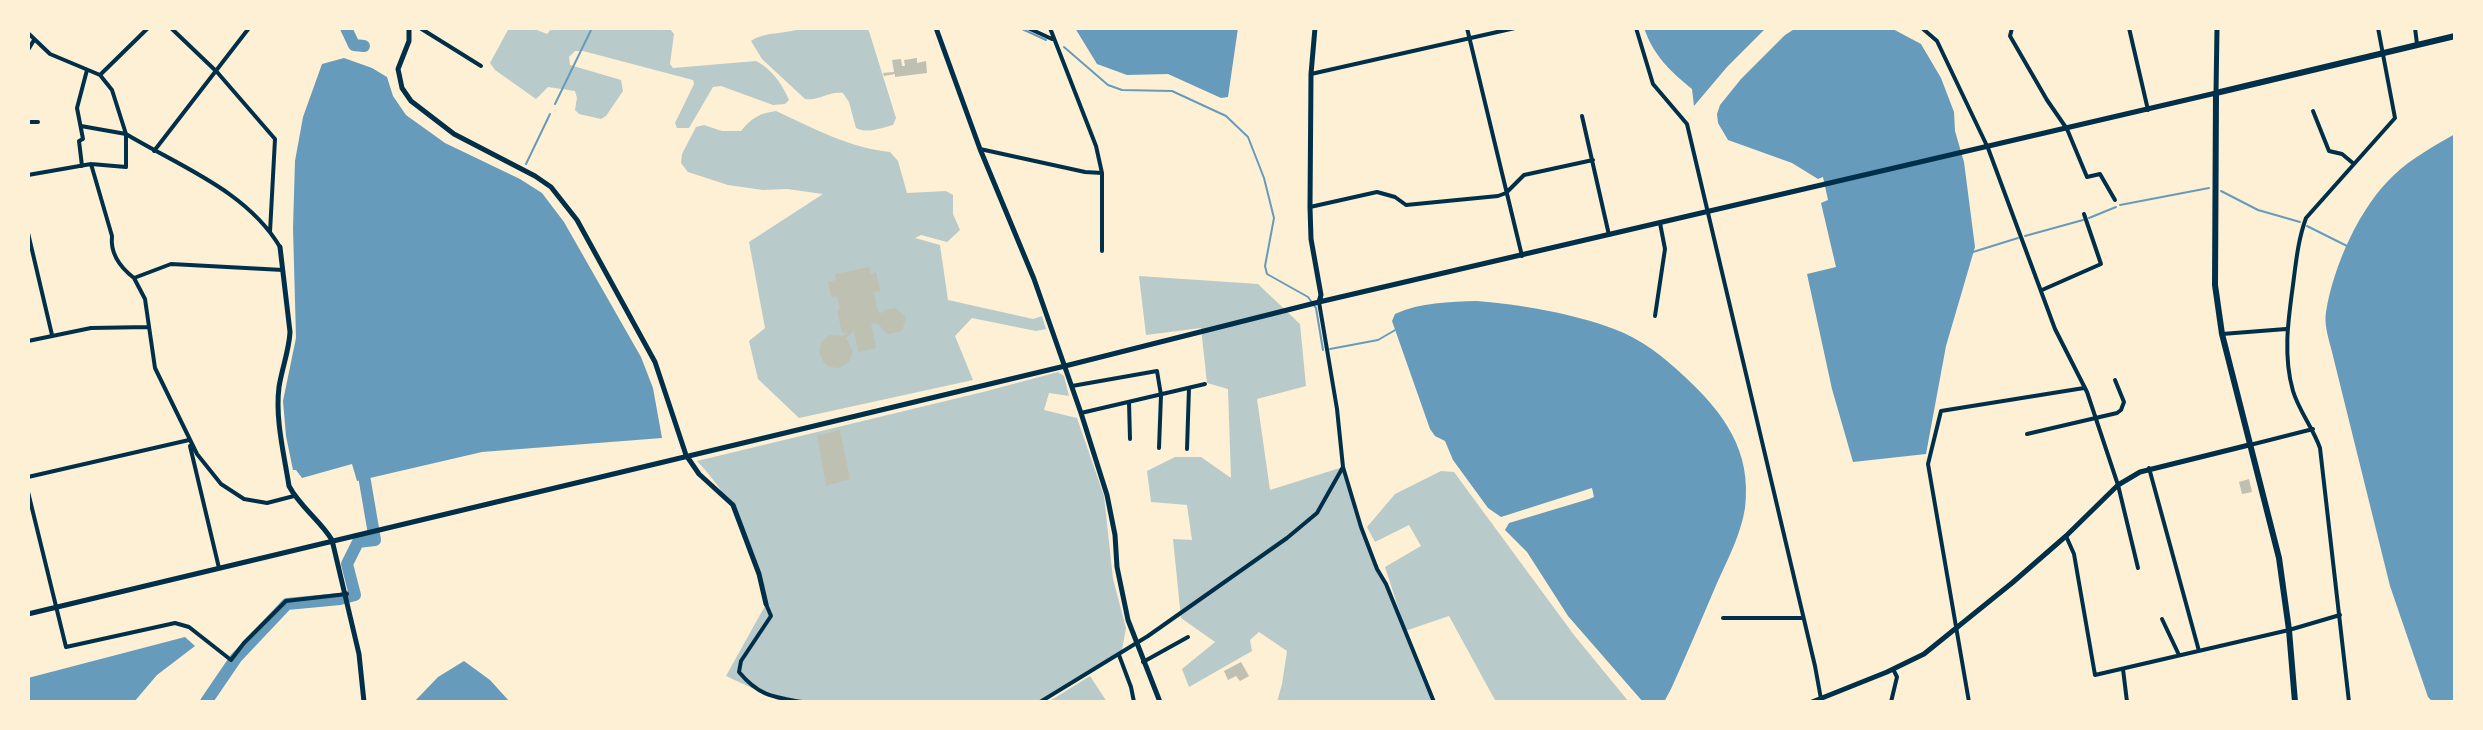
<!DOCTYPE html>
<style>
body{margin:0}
#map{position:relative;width:2483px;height:730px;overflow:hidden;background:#fdf0d5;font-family:Poppins,sans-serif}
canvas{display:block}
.frame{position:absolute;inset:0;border:30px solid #fdf0d5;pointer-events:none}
</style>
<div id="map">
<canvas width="2483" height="730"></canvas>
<div class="frame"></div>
</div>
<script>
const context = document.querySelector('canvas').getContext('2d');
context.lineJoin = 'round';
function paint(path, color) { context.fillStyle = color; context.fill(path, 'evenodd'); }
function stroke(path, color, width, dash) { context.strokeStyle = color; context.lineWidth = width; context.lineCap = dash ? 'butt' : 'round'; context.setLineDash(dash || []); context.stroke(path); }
paint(new Path2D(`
 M 509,28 L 532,28 L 547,34 L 552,28 L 669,28 L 674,34 L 670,64 L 673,68 L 756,61 C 772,69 782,84 789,100 L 785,104 L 773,105 L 721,86 L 713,87 L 689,128 L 677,128 L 675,123 L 694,84 L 693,80 L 583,51 L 575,51 L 569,57 L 570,65 L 621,80 L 623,91 L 606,116 L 601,119 L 579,114 L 575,110 L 577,98 L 575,91 L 548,87 L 536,99 L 495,70 L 490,63 Z
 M 801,28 L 868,28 L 896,118 L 893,125 C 881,128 867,134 856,128 L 849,102 L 843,93 C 829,91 819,101 805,99 L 762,59 L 751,41 C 765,31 785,35 801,28 Z
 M 776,111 C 813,128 850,148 890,152 L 898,161 L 907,193 L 946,191 L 953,195 L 953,214 L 960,230 L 947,242 L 921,235 L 915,238 L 940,245 L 948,300 L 1033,319 L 1042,316 L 1046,329 L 1036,331 L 972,318 L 955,336 L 973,380 L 799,418 L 758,379 L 749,341 L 765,328 L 749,242 L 823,194 L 787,189 L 763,190 L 728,185 L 688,172 L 681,163 L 682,154 L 696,127 L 704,125 L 722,131 L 741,131 C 751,118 760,113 776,111 Z
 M 1139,276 L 1258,284 L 1300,324 L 1306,386 L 1257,399 L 1270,490 L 1343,467 L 1366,539 L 1403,622 L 1385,567 L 1421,546 L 1409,525 L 1375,542 L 1367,527 L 1395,494 L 1441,471 L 1454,472 L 1574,635 L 1629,702 L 1496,702 L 1449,616 L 1405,631 L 1436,702 L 1277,702 L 1282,684 L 1287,651 L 1259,632 L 1250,640 L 1252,651 L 1189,687 L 1182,669 L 1215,642 L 1181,618 L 1173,539 L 1192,540 L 1187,505 L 1151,502 L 1147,471 L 1175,457 L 1201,457 L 1231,478 L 1228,389 L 1207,383 L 1201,328 L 1146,335 Z
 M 1058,372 L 1064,376 L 1069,396 L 1049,393 L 1044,410 L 1077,418 L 1104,496 L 1113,579 L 1126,628 L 1122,650 L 1036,702 L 782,702 L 726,676 L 766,604 C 752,548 738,504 697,461 L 983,392 Z
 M 1090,676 L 1107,702 L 1048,702 Z`), '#b9caca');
paint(new Path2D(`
 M 1075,28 L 1238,28 L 1228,97 L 1221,98 L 1168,74 L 1127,75 L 1097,64 Z
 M 1644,28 L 1766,28 L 1727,67 L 1694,106 L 1692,89 C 1669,70 1654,56 1644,28 Z
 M 1796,28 L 1891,28 L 1921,44 L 1941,78 L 1954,112 L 1955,131 L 1964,162 L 1975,247 L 1946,346 L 1926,454 L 1853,462 L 1832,389 L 1807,274 L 1836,267 L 1821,203 L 1828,200 L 1823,177 L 1818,179 L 1792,163 L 1728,140 L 1718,123 L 1717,114 L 1720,105 L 1741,79 L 1785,35 Z
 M 344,58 L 372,68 L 387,77 L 393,96 L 406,115 L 445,143 L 520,179 L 542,193 L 564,222 L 641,357 L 653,388 L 662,438 L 482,452 L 357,481 L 352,464 L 302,478 L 296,470 L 293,470 L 286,436 L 283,401 L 296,338 L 293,228 L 295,161 L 303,117 L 322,64 Z
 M 2455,134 L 2455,702 L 2433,702 L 2428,697 L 2390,586 L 2331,348 C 2328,337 2324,323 2326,312 C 2333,267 2360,206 2394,175 C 2412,158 2434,146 2455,134 Z
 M 1477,301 C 1518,304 1575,314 1614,329 C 1641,339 1663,356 1684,376 C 1724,413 1752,451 1745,508 C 1741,534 1728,559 1717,583 C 1702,618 1687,654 1671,689 L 1664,702 L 1643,702 L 1568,616 L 1527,552 L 1505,530 L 1509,523 L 1589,499 L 1594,497 L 1592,488 L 1501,517 L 1488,508 L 1453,460 L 1445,441 L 1435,436 L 1430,429 L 1392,321 L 1395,314 C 1421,302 1449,302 1477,301 Z
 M 185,637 L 195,646 L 157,675 L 134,702 L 28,702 L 28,678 Z
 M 464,661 L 490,680 L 510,702 L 414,702 L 438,677 Z`), '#669bbc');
stroke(new Path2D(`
 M 1020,28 L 1046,40
 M 1064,47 L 1108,85 L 1122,90 L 1172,91 L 1226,116 L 1248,137 L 1264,178 L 1274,218 L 1265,266 L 1267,274 L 1308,297 L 1316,308 L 1323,350
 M 555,104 L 592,28
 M 526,164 L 550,114
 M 2221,191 L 2258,210 L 2300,222
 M 2120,205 L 2209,188
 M 2089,218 L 2116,207
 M 2307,226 L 2349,247
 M 2025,236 L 2083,220
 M 1973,252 L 2018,238
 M 1330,349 L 1378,340 L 1397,329`), '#669bbc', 2);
stroke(new Path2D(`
 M 346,28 L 354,45 L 364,46
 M 206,702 L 236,658 L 287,604 L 340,599 L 355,595 L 347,564 L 358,542 L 375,540 L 362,464`), '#669bbc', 12);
paint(new Path2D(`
 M 917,58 L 917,63 L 926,61 L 927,73 L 895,77 L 895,74 L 884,76 L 883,73 L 894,72 L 892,60 L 901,59 L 902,66 L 905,66 L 904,60 Z
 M 869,267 L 870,274 L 876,272 L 880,291 L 874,292 L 878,312 L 883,313 L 884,310 L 896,308 L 906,318 L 902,331 L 888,334 L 878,324 L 871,324 L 876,348 L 858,352 L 854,331 L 846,338 L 853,351 L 849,362 L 840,368 L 829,367 L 824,363 L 819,353 L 821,342 L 830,335 L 843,336 L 848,332 L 842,333 L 837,310 L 840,309 L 837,296 L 831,297 L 828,282 L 836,280 L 835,274 Z
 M 840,430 L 850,479 L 826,486 L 817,436 Z
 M 2249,479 L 2252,492 L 2242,494 L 2239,482 Z
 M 1241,662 L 1249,676 L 1240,681 L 1236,676 L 1228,680 L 1224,671 Z`), '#bec0b2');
stroke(new Path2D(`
 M 171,28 L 217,72 L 275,139 L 270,232
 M 420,28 L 481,66
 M 1028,28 L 1052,39
 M 1467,28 L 1522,256
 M 1636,28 L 1653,84 L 1687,124 L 1815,666 L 1821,699
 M 1922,28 L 1937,41 L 1988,148 L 2055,329 L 2087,392 L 2118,485 L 2138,568
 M 2012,28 L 2010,36 L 2047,100 L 2067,129 L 2087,177 L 2100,174 L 2115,200
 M 2129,28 L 2148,110
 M 2415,28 L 2417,44
 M 28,33 L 50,54 L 100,75 L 112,90 L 126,134 C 179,166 247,191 280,247
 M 28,50 L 34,40
 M 1311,74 L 1515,28
 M 100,75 L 148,28
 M 2313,111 L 2329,151 L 2342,154 L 2354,164
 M 1582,116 L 1609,235
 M 28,122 L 38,122
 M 980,149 L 1085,172 L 1102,173 L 1096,146 L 1050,28
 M 154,151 L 249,28
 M 91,164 L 112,236 C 110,254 121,268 134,278
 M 82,166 L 79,141 L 83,139 L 77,108 L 87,70
 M 28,175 L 91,164 L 126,167 L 126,134 L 81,126
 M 1310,207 L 1377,192 L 1395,197 L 1406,205 L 1498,196 L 1506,193 L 1524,175 L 1593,160
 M 28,233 L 52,335
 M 1102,251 L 1102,173
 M 283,270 L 171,264 L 134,278 L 145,299 L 155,368 L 197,454 L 221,484 L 244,499 L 267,503 L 294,496
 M 2042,290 L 2101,264 L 2084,214
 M 1319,302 L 1337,409 L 1343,467 L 1361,527 L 1377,569 L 1386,584 L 1434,702
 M 1655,316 L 1665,249 L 1660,223
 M 2222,334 L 2286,329
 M 28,341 L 91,328 L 148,327
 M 1072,386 L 1157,371 L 1161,395 L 1159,448
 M 1129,402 L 1130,439
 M 1081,413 L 1205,384
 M 2027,434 L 2117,413 L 2121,410 L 2124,402 L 2115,380
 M 2250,445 L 2313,429
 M 190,446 L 219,568
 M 1187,449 L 1189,388
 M 2149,468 L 2199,651
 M 28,477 L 189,440
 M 28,492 L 66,647 L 175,623 L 189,627 L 231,660 L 244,643 L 286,601 L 347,594
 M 2066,536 L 2074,554 L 2095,675 L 2289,630 L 2340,615
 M 766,604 L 771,616 L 741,661 L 739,672 C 759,696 773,697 802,702
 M 1723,618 L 1803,618
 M 2162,619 L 2179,655
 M 1119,655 L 1131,687 L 1134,702
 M 1143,662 L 1188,637
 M 2123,669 L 2127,702
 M 1040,702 L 1148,636 L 1287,538 L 1317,513 L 1343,467
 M 1891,702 L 1897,677 L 1893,669
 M 1969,702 L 1928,464 L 1941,411 L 2084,388
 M 2349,702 L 2320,448 C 2313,428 2299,411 2293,391 C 2283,356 2288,321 2293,285 C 2296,262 2298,240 2306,218 L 2395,118 L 2378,28`), '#003049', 4);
stroke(new Path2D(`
 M 409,28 L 409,41 L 398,69 L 402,88 L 411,101 L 454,134 L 535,176 L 551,187 L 577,220 L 655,362 L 686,455 L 699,474 L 733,505 L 759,574 L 766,604
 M 1315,28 L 1311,74 L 1310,207 L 1311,239 L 1321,295 L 1319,302
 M 280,247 L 290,332 C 289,351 282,368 279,387 C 275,419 284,454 289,486 C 300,507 320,520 332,540 L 359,654 L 364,702
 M 28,614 L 1065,366 L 1319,302 L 2216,93`), '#003049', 5);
stroke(new Path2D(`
 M 936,28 L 980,149 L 1034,279 L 1081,413 L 1107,495 L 1115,535 L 1117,567 L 1128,620 L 1160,702
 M 2216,93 L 2217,28
 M 1812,702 L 1887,672 L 1924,654 L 2012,583 L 2066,536 L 2118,485 L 2140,472 L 2249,445`), '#003049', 5);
stroke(new Path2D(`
 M 2295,702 L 2289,630 L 2279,558 L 2222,334 L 2215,285 L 2216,93 L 2455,36`), '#003049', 6);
</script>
